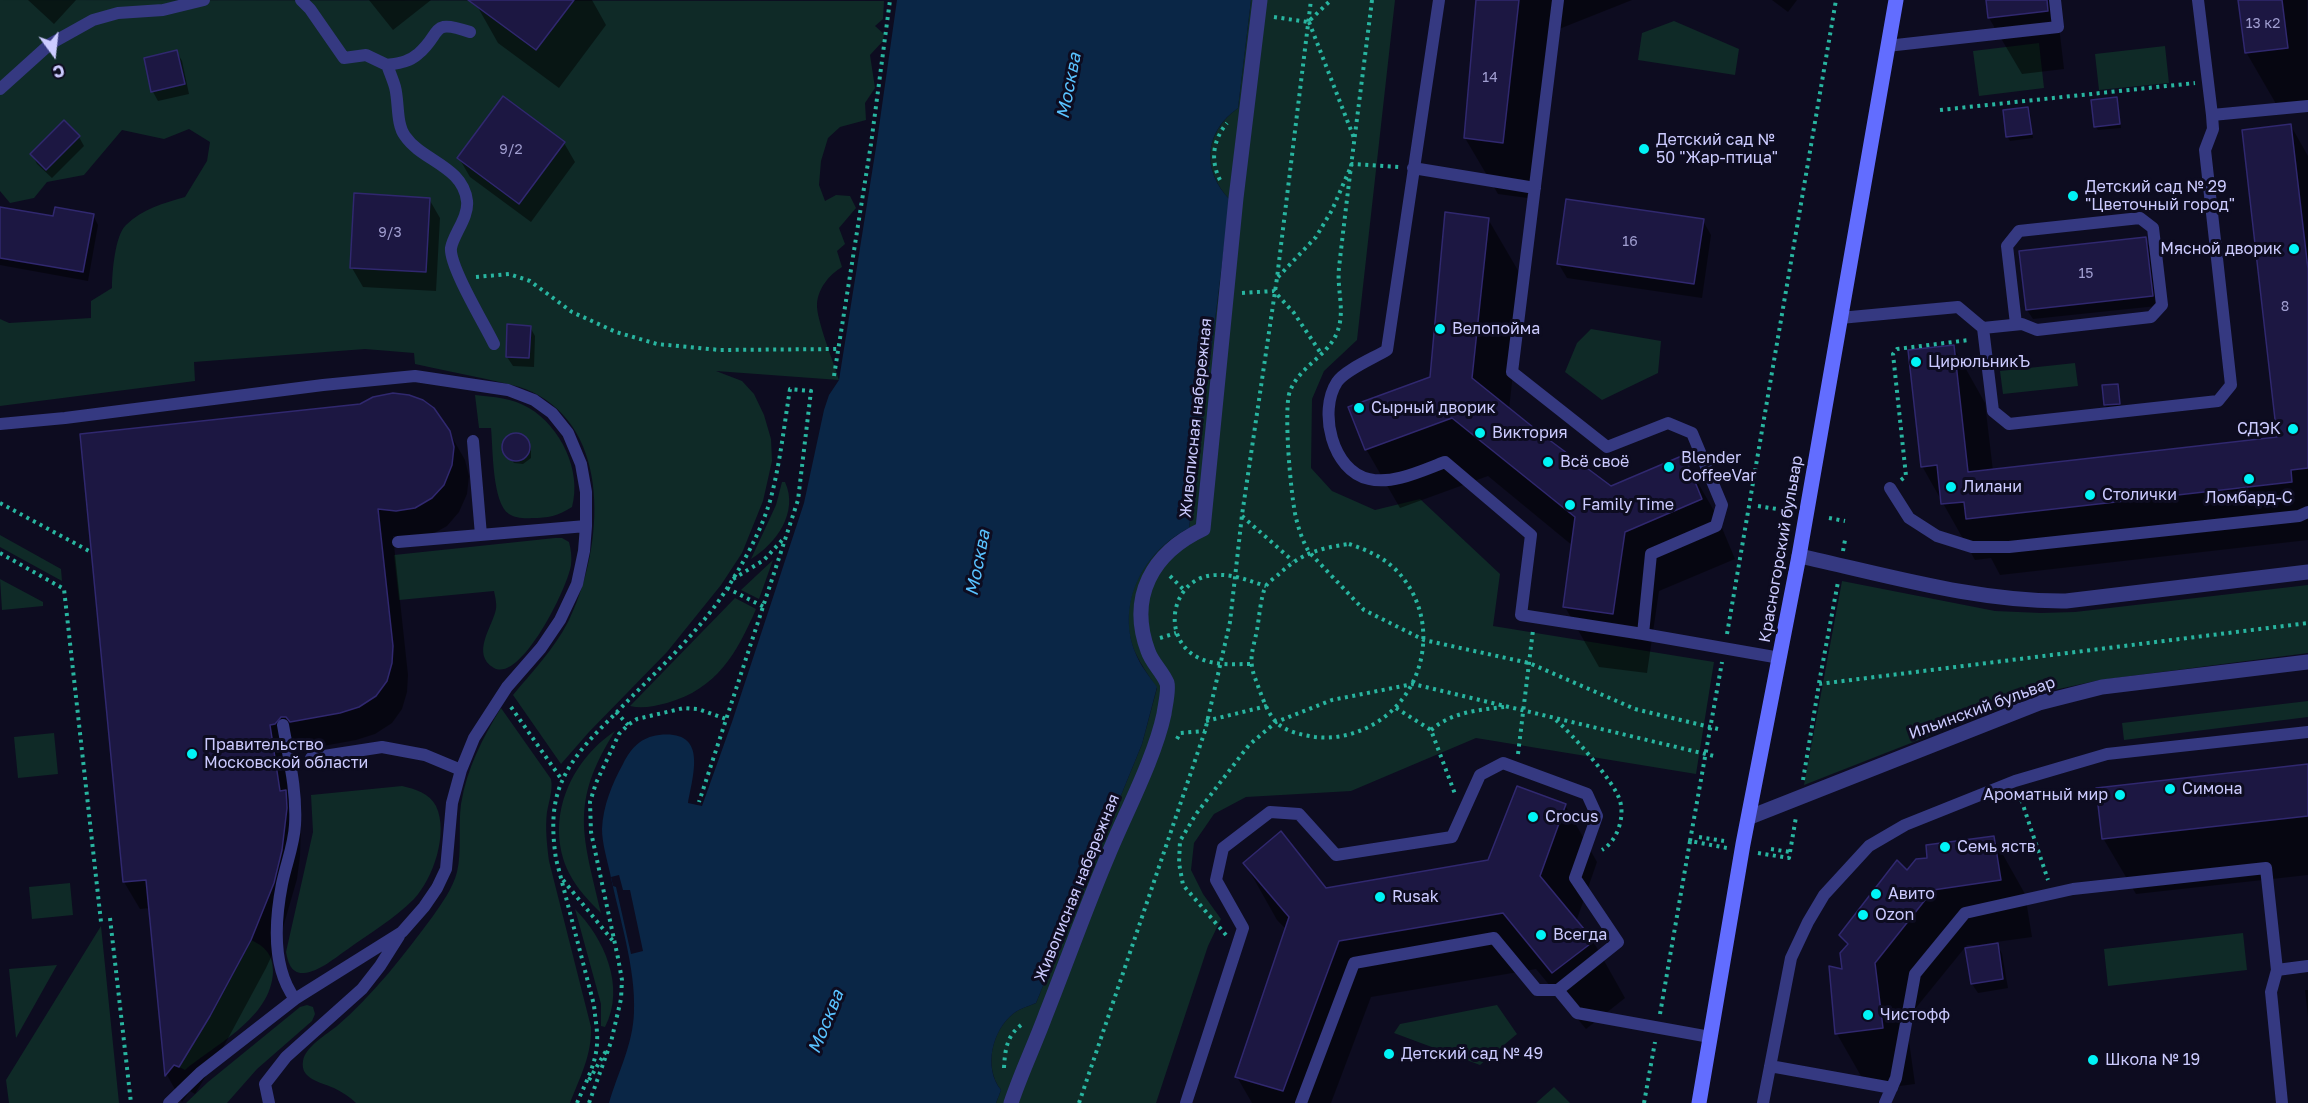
<!DOCTYPE html>
<meta charset="utf-8">
<style>
body{margin:0}
#map{position:relative;width:2308px;height:1103px;overflow:hidden;background:#0d0c20;font-family:"Golos Text",sans-serif}
canvas{display:block}
.north{position:absolute;left:24px;top:24px;width:60px;height:60px;-webkit-text-stroke:4px #0d0c20;paint-order:stroke;rotate:165deg;font-size:16px;font-weight:700;line-height:24px;text-align:center;color:#cccbff}
.north::after{content:'';display:block;margin:auto;width:21px;height:27px;background:#cccbff;clip-path:polygon(50% 0,100% 100%,50% 72%,0 100%)}
</style>
<div id="map">
<canvas width="2308" height="1103"></canvas>
<div class="north">С</div>
</div>
<script>
const context = document.querySelector('canvas').getContext('2d');
context.lineJoin = 'round';
function paint(path, color) { context.fillStyle = color; context.fill(path, 'evenodd'); }
function stroke(path, color, width, dash) { context.strokeStyle = color; context.lineWidth = width; context.lineCap = dash ? 'butt' : 'round'; context.setLineDash(dash || []); context.stroke(path); }
function drawText(font, color, halo, rows, align = 'center') {
  context.font = font + ' "Golos Text",sans-serif'; context.lineWidth = 6; context.setLineDash([]); context.textBaseline = 'middle'; context.strokeStyle = halo; context.fillStyle = color; for (const [text, x, y, turn = 0] of rows) {
    context.save(); context.translate(x, y); context.rotate((+turn || 0) * Math.PI / 180); context.textAlign = isNaN(turn) ? turn : align; if (halo) context.strokeText(text, 0, 0); context.fillText(text, 0, 0); context.restore();
  }
}
paint(new Path2D(`
 M 0,0 L 884,1 L 883,19 L 875,26 L 884,34 L 883,41 L 870,55 L 875,88 L 865,103 L 866,120 L 840,127 L 828,138 L 821,161 L 819,185 L 825,201 L 836,195 L 850,196 L 856,208 L 839,228 L 845,244 L 837,251 L 842,267 C 830,274 818,288 817,304 C 816,319 834,363 839,380 L 716,371 L 742,381 L 754,394 L 764,415 L 771,439 L 772,461 L 763,501 L 742,553 L 721,585 L 667,652 L 589,732 L 561,764 L 513,695 C 532,672 554,649 568,622 C 601,556 615,438 538,395 C 523,386 503,383 486,379 C 462,374 438,369 415,364 L 414,353 L 365,349 L 194,362 L 195,381 L 0,406 L 0,319 L 9,323 L 91,318 L 91,301 L 112,288 C 112,273 115,235 126,225 C 142,209 164,203 185,197 L 207,161 L 210,142 L 189,129 L 164,139 L 122,130 L 84,175 L 47,182 L 34,198 L 10,203 L 0,191 Z
 M 1251,0 L 1395,0 L 1357,340 L 1324,371 L 1312,399 L 1311,468 L 1332,491 L 1375,510 L 1420,499 L 1500,574 L 1493,626 L 1714,662 L 1696,774 L 1476,738 L 1351,791 L 1246,797 L 1214,814 L 1194,843 L 1191,870 L 1203,894 L 1221,919 L 1208,946 L 1156,1103 L 996,1103 L 1001,1090 C 983,1067 992,1030 1014,1013 C 1021,1008 1029,1006 1036,1003 L 1142,744 L 1157,688 C 1149,676 1141,665 1135,652 C 1115,602 1144,551 1189,528 L 1230,200 C 1201,169 1204,133 1238,108 Z
 M 1674,21 L 1739,49 L 1735,75 L 1638,60 L 1642,33 Z
 M 2039,43 L 2044,88 L 1979,96 L 1973,51 Z
 M 2165,46 L 2169,83 L 2099,90 L 2095,54 Z
 M 1591,329 L 1661,341 L 1658,373 L 1602,400 L 1565,372 L 1577,343 Z
 M 2075,363 L 2078,386 L 2003,394 L 2000,371 Z
 M 475,395 C 493,397 513,398 529,408 C 561,427 582,471 572,507 C 558,516 548,518 532,518 C 525,519 515,518 509,514 C 492,503 493,448 491,428 L 479,428 Z
 M 782,482 L 785,482 C 799,512 776,544 751,559 L 776,505 Z
 M 0,535 L 61,569 L 62,581 L 0,547 Z
 M 555,538 L 562,538 L 569,542 C 571,550 572,557 571,565 C 568,587 521,683 494,668 C 470,654 493,626 496,609 C 497,604 495,596 494,591 L 399,600 L 394,555 Z
 M 773,560 L 759,599 L 741,590 Z
 M 0,579 L 43,602 L 43,606 L 2,610 Z
 M 1842,581 L 1995,611 L 2041,613 L 2075,612 L 2308,585 L 2308,653 L 2100,680 L 2036,694 L 1804,785 Z
 M 735,598 L 756,609 C 737,653 717,689 667,703 C 655,706 642,709 630,706 Z
 M 2308,701 L 2308,717 L 2124,740 L 2122,723 Z
 M 501,708 L 551,779 C 553,791 549,800 547,812 C 545,828 547,845 549,861 L 591,1027 C 592,1055 580,1077 570,1103 L 356,1103 C 350,1097 342,1092 334,1088 C 320,1082 300,1079 303,1061 C 305,1047 327,1034 337,1026 C 373,995 405,954 433,916 C 442,903 453,888 457,872 C 462,851 458,826 461,804 C 467,768 482,739 501,708 Z
 M 615,731 C 569,804 583,835 601,913 C 589,901 577,889 569,873 C 544,821 569,762 615,731 Z
 M 54,733 L 58,774 L 18,778 L 14,737 Z
 M 402,786 C 415,789 429,793 436,806 C 449,833 433,879 414,899 C 394,919 370,933 348,949 C 336,957 319,972 304,973 C 291,974 288,962 286,952 L 313,832 L 311,795 Z
 M 70,883 L 73,915 L 32,919 L 29,887 Z
 M 575,909 C 604,938 626,987 605,1027 L 601,1026 L 601,1004 Z
 M 101,926 L 119,1103 L 9,1103 L 6,1080 Z
 M 2243,933 L 2247,970 L 2108,986 L 2104,949 Z
 M 251,940 C 266,947 273,955 273,972 C 271,1018 216,1044 185,1070 L 179,1067 L 210,1016 Z
 M 57,965 L 16,1038 L 9,969 Z
 M 307,1005 L 313,1007 L 315,1014 L 312,1021 L 257,1069 L 227,1103 L 186,1103 L 208,1082 L 300,1007 Z
 M 1497,1005 L 1517,1034 L 1480,1065 L 1394,1033 L 1400,1024 Z
 M 1554,1087 L 1570,1103 L 1536,1103 Z`), '#0f2a27');
paint(new Path2D(`
 M 897,0 L 1251,0 L 1238,108 C 1204,132 1201,170 1230,200 L 1189,528 C 1144,551 1116,602 1135,652 C 1140,665 1149,676 1157,687 L 1142,744 L 1036,1003 C 1029,1006 1021,1008 1014,1013 C 992,1030 983,1068 1001,1090 L 996,1103 L 609,1103 C 618,1072 633,1045 634,1012 C 636,968 619,917 610,873 C 607,859 602,843 602,829 C 603,806 612,784 623,764 C 631,748 641,737 659,735 C 707,730 694,771 688,803 L 702,806 L 732,722 L 804,503 L 824,410 L 829,395 L 839,380 L 877,141 Z`), '#0a2646');
paint(new Path2D(`
 M 619,875 L 623,890 L 630,890 L 643,951 L 631,954 L 616,887 L 613,886 L 611,877 Z`), '#0d0c20');
paint(new Path2D(`
 M 28,0 L 76,0 L 54,24 Z
 M 369,0 L 431,0 L 393,30 Z
 M 479,0 L 592,0 L 606,25 L 559,88 L 498,43 L 476,4 Z
 M 1478,0 L 1632,0 L 1554,31 L 1535,199 L 1498,194 L 1465,138 Z
 M 1772,0 L 1797,0 L 1788,12 Z
 M 1987,0 L 2056,0 L 2064,69 L 2022,74 L 1989,18 Z
 M 2240,0 L 2307,0 L 2308,105 L 2279,109 L 2246,52 Z
 M 177,52 L 182,61 L 189,94 L 158,101 L 153,92 Z
 M 2116,98 L 2118,102 L 2121,128 L 2098,130 L 2095,126 Z
 M 2028,108 L 2030,112 L 2033,138 L 2010,141 L 2007,136 Z
 M 2291,126 L 2308,156 L 2308,540 L 2000,575 L 1991,558 L 1975,560 L 1922,466 L 1953,346 L 1985,403 L 1993,471 L 2278,438 Z
 M 79,137 L 84,146 L 52,178 L 37,164 L 32,154 Z
 M 564,143 L 575,162 L 531,222 L 470,177 L 459,158 Z
 M 429,199 L 440,218 L 436,291 L 363,287 L 352,268 Z
 M 0,208 L 55,218 L 93,215 L 98,225 L 88,281 L 0,265 Z
 M 1488,219 L 1523,279 L 1509,410 L 1611,488 L 1683,457 L 1717,516 L 1735,559 L 1659,591 L 1647,673 L 1599,667 L 1565,607 L 1573,546 L 1488,476 L 1400,508 L 1366,449 L 1431,378 Z
 M 1703,221 L 1711,235 L 1702,298 L 1567,278 L 1558,263 Z
 M 2145,238 L 2150,248 L 2157,306 L 2033,319 L 2027,310 L 2021,252 Z
 M 530,327 L 535,336 L 534,367 L 513,366 L 507,357 Z
 M 2117,385 L 2121,407 L 2108,409 L 2105,405 Z
 M 422,401 L 441,418 L 465,460 L 469,476 L 467,494 L 459,512 L 447,526 L 431,535 L 413,538 L 393,536 L 408,675 L 407,692 L 402,709 L 392,723 L 375,734 L 356,740 L 307,749 L 303,745 L 297,744 L 291,751 L 301,825 L 300,856 L 297,879 L 280,938 L 266,968 L 225,1044 L 195,1094 L 190,1091 L 182,1102 L 167,1075 L 150,908 L 140,909 L 124,882 Z
 M 512,435 L 522,435 L 531,448 L 531,458 L 523,464 L 514,463 L 504,451 L 505,441 Z
 M 2308,766 L 2308,875 L 2136,894 L 2103,838 Z
 M 1565,805 L 1597,862 L 1576,922 L 1593,941 L 1625,998 L 1586,1029 L 1536,969 L 1371,997 L 1331,1103 L 1252,1103 L 1237,1077 L 1287,930 L 1277,920 L 1245,863 L 1326,890 L 1489,862 Z
 M 1993,837 L 2025,894 L 2032,937 L 1996,942 L 2002,954 L 2008,988 L 1978,993 L 1972,984 L 1967,949 L 1977,948 L 1977,945 L 1967,945 L 1906,1020 L 1915,1084 L 1869,1090 L 1837,1034 L 1848,947 L 1841,935 L 1908,872 L 1929,860 Z
 M 2305,990 L 2308,990 L 2308,1017 Z`), '#0007');
const building = new Path2D(`
 M 468,0 L 574,0 L 536,50 Z
 M 1476,0 L 1519,0 L 1503,143 L 1464,138 Z
 M 1986,0 L 2047,0 L 2048,11 L 1988,18 Z
 M 2238,0 L 2282,0 L 2288,48 L 2245,53 Z
 M 177,50 L 185,84 L 151,92 L 144,58 Z
 M 503,96 L 565,142 L 519,204 L 457,158 Z
 M 2117,97 L 2120,124 L 2094,127 L 2091,100 Z
 M 2028,107 L 2032,134 L 2006,137 L 2003,110 Z
 M 64,120 L 80,136 L 46,170 L 30,154 Z
 M 2291,124 L 2308,269 L 2308,468 L 2291,470 L 2292,482 L 1966,519 L 1964,502 L 1941,504 L 1937,465 L 1921,467 L 1908,350 L 1954,345 L 1968,472 L 2277,437 L 2242,130 Z
 M 354,193 L 430,198 L 426,272 L 350,268 Z
 M 1566,199 L 1704,219 L 1694,284 L 1557,264 Z
 M 0,207 L 53,216 L 55,207 L 94,214 L 83,272 L 0,258 Z
 M 1445,212 L 1489,218 L 1472,378 L 1544,436 L 1611,486 L 1684,455 L 1702,499 L 1625,532 L 1613,614 L 1563,607 L 1575,517 L 1452,418 L 1365,450 L 1348,407 L 1430,377 Z
 M 2146,237 L 2153,296 L 2026,310 L 2019,251 Z
 M 507,324 L 531,326 L 529,358 L 506,357 Z
 M 2118,384 L 2120,404 L 2104,405 L 2102,385 Z
 M 393,393 L 409,395 L 423,400 L 434,408 L 450,431 L 454,447 L 452,465 L 444,485 L 432,498 L 415,508 L 396,511 L 378,509 L 393,646 L 392,663 L 387,681 L 376,696 L 359,707 L 340,713 L 290,722 L 286,717 L 281,717 L 275,724 L 270,725 L 280,791 L 286,790 L 287,808 L 282,850 L 274,883 L 251,940 L 210,1016 L 179,1067 L 174,1065 L 165,1076 L 146,880 L 123,882 L 80,434 L 360,404 L 373,397 Z
 M502 447a14 14 0 1 1 28 0a14 14 0 1 1-28 0Z
 M 2308,764 L 2308,816 L 2102,839 L 2096,788 Z
 M 1517,786 L 1566,804 L 1540,876 L 1594,941 L 1552,973 L 1503,913 L 1339,941 L 1283,1091 L 1235,1077 L 1289,917 L 1243,863 L 1281,831 L 1326,888 L 1488,860 Z
 M 1994,836 L 2001,880 L 1933,890 L 1875,963 L 1883,1028 L 1835,1034 L 1829,966 L 1842,969 L 1840,953 L 1848,944 L 1839,935 L 1897,860 L 1907,870 L 1916,859 L 1927,858 L 1926,845 Z
 M 1998,943 L 2003,979 L 1971,984 L 1965,948 Z`);
paint(building, '#1c1742');
stroke(building, '#30286f', 1.5);
stroke(new Path2D(`
 M 1372,0 C 1361,89 1349,178 1339,268 C 1337,286 1343,304 1340,322 C 1335,354 1301,363 1290,391 C 1283,408 1291,498 1296,518 C 1299,530 1303,542 1309,552 L 1364,610 L 1424,640 L 1529,663 L 1635,709 L 1718,729
 M 1274,17 L 1308,22 L 1331,0
 M 1309,22 L 1354,138
 M 1940,110 L 2195,83
 M 1220,180 C 1210,160 1213,140 1227,123
 M 476,277 L 509,274 L 530,281 L 572,312 L 616,332 L 657,344 L 720,350 L 838,349
 M 1278,277 L 1316,237 L 1332,210 L 1352,164 L 1400,167
 M 1242,293 L 1274,291 L 1294,313 L 1322,355
 M 834,376 L 871,144 L 890,0
 M 1901,480 L 1906,476 L 1893,354 L 1897,349 L 1969,340
 M 0,503 L 91,552
 M 1758,506 L 1783,510
 M 1242,516 L 1293,561
 M 1829,518 L 1845,521
 M 1349,544 C 1367,550 1383,557 1396,570 C 1444,619 1426,702 1364,729 C 1349,736 1331,739 1315,737 C 1302,735 1287,732 1277,723 C 1266,712 1261,693 1255,678 C 1248,659 1253,650 1257,630 C 1259,619 1261,594 1266,586 C 1269,581 1276,577 1280,573 C 1302,553 1320,548 1349,544 Z
 M 1843,551 L 1845,540
 M 0,553 L 64,589 L 101,922
 M 1170,576 L 1184,590
 M 733,579 L 764,560 L 785,537
 M 727,588 L 764,607
 M 1727,634 L 1836,0
 M 1160,638 L 1176,633
 M 1250,664 C 1233,664 1215,666 1199,658 C 1159,639 1171,576 1216,575 C 1234,574 1249,581 1266,586
 M 1819,683 L 1838,582
 M 511,707 L 562,780
 M 1396,708 L 1431,730 L 1455,794
 M 616,712 L 628,725
 M 1556,720 C 1571,733 1615,782 1620,801 C 1625,818 1617,841 1602,850
 M 1206,721 L 1267,706
 M 1431,730 C 1452,712 1478,710 1504,707
 M 1177,739 L 1180,733 L 1205,731
 M 1518,754 L 1533,630
 M 1803,780 L 1819,684 L 2308,623
 M 2019,793 L 2048,880
 M 1699,837 L 1724,841
 M 1690,841 L 1722,662
 M 1771,849 L 1790,852
 M 1758,853 L 1789,858 L 1796,817
 M 563,880 L 613,941
 M 110,918 L 131,1103
 M 1226,935 L 1183,885 L 1179,863 L 1180,841 L 1196,814 L 1249,745 L 1276,722 L 1332,700 L 1413,684 L 1714,756
 M 1660,1014 L 1690,841 L 1727,848
 M 1004,1068 C 1005,1049 1007,1034 1024,1023
 M 589,1080 L 606,1051
 M 577,1103 C 585,1084 596,1064 597,1044 C 598,1031 595,1018 594,1005 L 556,859 C 552,832 551,804 563,779 C 575,753 597,732 617,712 C 655,672 699,633 728,587 C 745,560 761,531 770,501 C 780,465 784,426 790,389 L 811,391 L 798,500 L 699,802
 M 589,1103 L 611,1042 L 621,999 L 622,980 L 618,958 L 591,832 L 590,802 L 596,783 L 619,734 L 628,725 L 637,719 L 684,708 L 698,709 L 726,719
 M 1079,1103 L 1205,731 L 1230,622 L 1242,515 L 1277,278 L 1311,0
 M 1644,1103 L 1655,1042`), '#28b5a0', 4, [3, 4.5]);
stroke(new Path2D(`
 M 301,0 L 310,9 L 344,58 L 366,55 L 387,65 C 390,73 393,80 395,87 C 399,102 396,124 405,136 C 422,161 463,166 467,201 C 469,217 453,235 451,248 C 449,266 485,325 494,344
 M 1439,0 L 1387,350 C 1374,358 1345,370 1337,382 C 1318,411 1332,471 1369,479 C 1393,485 1423,470 1445,462 L 1531,535 L 1521,615 L 1643,634
 M 1558,0 L 1512,372 L 1607,447 L 1668,423 L 1692,433 L 1722,505 L 1716,526 L 1651,554 L 1643,634 L 1780,658
 M 2198,0 L 2212,115 L 2308,106
 M 1887,46 L 2058,27 L 2055,0
 M 387,65 C 399,63 409,62 418,54 C 443,33 429,18 470,32
 M 0,89 L 50,44 L 93,20 L 118,13 L 163,10 L 204,0
 M 1413,168 L 1535,188
 M 1840,318 L 1958,307 L 1983,328 L 1993,411 L 2009,424 L 2218,401 L 2231,385 L 2205,150 L 2213,129 L 2212,115
 M 1983,328 L 2022,324 L 2037,330 L 2151,317 L 2162,305 L 2153,228 L 2140,218 L 2019,231 L 2007,246 L 2016,324
 M 0,424 L 65,418 L 323,385 L 415,376 L 508,390 L 534,400 L 552,413 L 568,433 L 581,464 L 586,492 L 586,526 L 584,551 L 577,584 L 560,620 L 541,648 L 507,687 L 474,738 L 461,770 L 452,803 L 446,869 L 437,888 L 424,907 L 402,932 L 295,999 L 200,1073 L 169,1103
 M 473,441 L 481,535
 M 1890,488 L 1909,518 L 1937,536 L 1972,547 L 2009,547 L 2299,516 L 2308,512
 M 398,542 L 586,526
 M 283,725 C 289,759 297,791 295,825 C 294,845 286,864 282,884 C 275,920 272,968 295,999
 M 311,758 L 382,747 L 425,755 L 461,770
 M 1770,1066 L 1892,1088
 M 269,1103 L 265,1084 L 286,1057 L 362,989 L 380,966 L 399,936
 M 1186,1103 L 1243,928 L 1216,880 L 1223,848 L 1270,812 L 1299,814 L 1336,855 L 1452,837 L 1480,775 L 1503,763 L 1587,794 L 1597,816 L 1575,878 L 1618,942 L 1558,990 L 1577,1013 L 1710,1037
 M 1301,1103 L 1354,963 L 1494,938 L 1537,990 L 1558,990
 M 1763,1103 L 1791,958 L 1808,922 L 1824,895 L 1869,846 L 1905,825 L 2015,781 L 2107,754 L 2308,732
 M 1885,1103 L 1896,1078 L 1915,974 L 1965,913 L 2073,889 L 2266,868 L 2277,970
 M 2282,1103 L 2271,992 L 2277,970 L 2308,966`), '#353981', 12);
stroke(new Path2D(`
 M 1011,1103 C 1021,1073 1035,1044 1046,1014 C 1067,961 1086,907 1109,853 C 1126,812 1155,757 1164,714 C 1165,706 1169,690 1167,683 C 1162,671 1152,663 1148,651 C 1128,597 1152,553 1203,529 L 1236,198 L 1260,0`), '#353981', 15);
stroke(new Path2D(`
 M 1799,556 C 1887,575 1976,602 2066,601 L 2308,572
 M 1750,817 L 2039,703 L 2102,687 L 2308,662`), '#353981', 15);
stroke(new Path2D(`
 M 1699,1103 L 1743,844 L 1799,556 L 1896,0`), '#626dff', 15);
for (const [x, y, r, color] of [
 [1644,149,6,"#00f4f6"],
 [2073,196,6,"#00f4f6"],
 [2294,249,6,"#00f4f6"],
 [1440,329,6,"#00f4f6"],
 [1916,362,6,"#00f4f6"],
 [1359,408,6,"#00f4f6"],
 [2293,429,6,"#00f4f6"],
 [1480,433,6,"#00f4f6"],
 [1548,462,6,"#00f4f6"],
 [1669,467,6,"#00f4f6"],
 [2249,479,6,"#00f4f6"],
 [1951,487,6,"#00f4f6"],
 [2090,495,6,"#00f4f6"],
 [1570,505,6,"#00f4f6"],
 [192,754,6,"#00f4f6"],
 [2170,789,6,"#00f4f6"],
 [2120,795,6,"#00f4f6"],
 [1533,817,6,"#00f4f6"],
 [1945,847,6,"#00f4f6"],
 [1876,894,6,"#00f4f6"],
 [1380,897,6,"#00f4f6"],
 [1863,915,6,"#00f4f6"],
 [1541,935,6,"#00f4f6"],
 [1868,1015,6,"#00f4f6"],
 [1389,1054,6,"#00f4f6"],
 [2093,1060,6,"#00f4f6"]
]) { const dot = new Path2D(); dot.arc(x, y, r, 0, 2 * Math.PI); context.fillStyle = color; context.fill(dot); stroke(dot, '#0d0c20', 2); }
drawText('14px', '#a09ed0', null, [
 ["13 к2",2263,24],
 ["14",1490,78],
 ["9/2",511,150],
 ["9/3",390,233],
 ["16",1630,242],
 ["15",2086,274],
 ["8",2285,307]
]);
drawText('16px', '#cccbff', '#0d0c20', [
 ["Детский сад №",1656,140],
 ["50 \"Жар-птица\"",1656,158],
 ["Детский сад № 29",2085,187],
 ["\"Цветочный город\"",2085,205],
 ["Мясной дворик",2282,249,"right"],
 ["Велопойма",1452,329],
 ["ЦирюльникЪ",1928,362],
 ["Сырный дворик",1371,408],
 ["СДЭК",2281,429,"right"],
 ["Виктория",1492,433],
 ["Blender",1681,458],
 ["CoffeeVar",1681,476],
 ["Всё своё",1560,462],
 ["Лилани",1963,487],
 ["Столички",2102,495],
 ["Ломбард-С",2249,498,"center"],
 ["Family Time",1582,505],
 ["Правительство",204,745],
 ["Московской области",204,763],
 ["Симона",2182,789],
 ["Ароматный мир",2108,795,"right"],
 ["Crocus",1545,817],
 ["Семь яств",1957,847],
 ["Авито",1888,894],
 ["Rusak",1392,897],
 ["Ozon",1875,915],
 ["Всегда",1553,935],
 ["Чистофф",1880,1015],
 ["Детский сад № 49",1401,1054],
 ["Школа № 19",2105,1060]
], 'left');
drawText('16px', '#cccbff', '#0d0c20', [
 ["Живописная набережная",1196,418,-84],
 ["Красногорский бульвар",1781,549,-80],
 ["Ильинский бульвар",1982,708,-20],
 ["Живописная набережная",1077,888,-68]
]);
drawText('italic 18px', '#59c2ff', '#0d0c20', [
 ["Москва",1069,86,-79],
 ["Москва",978,563,-79],
 ["Москва",826,1022,-68]
]);
</script>
